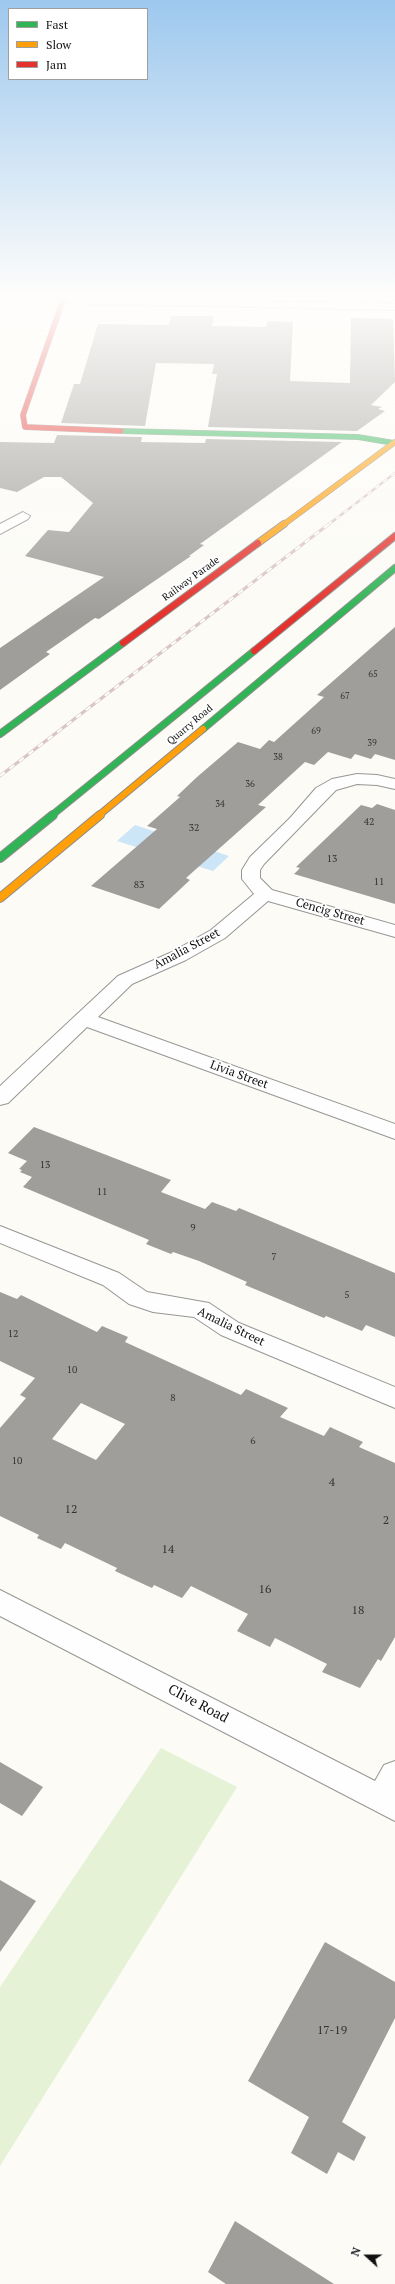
<!DOCTYPE html>
<style>
body{margin:0}
#map{position:relative;width:395px;height:2284px;overflow:hidden;background:#fcfbf6;font-family:"PT Serif",serif}
canvas{display:block}
.legend{position:absolute;left:8px;top:8px;width:140px;height:72px;box-sizing:border-box;background:#fff;border:1px solid #9f9f9f;margin:0;padding:5px 7px;list-style:none;font-size:12px;color:#101010}
.legend li{display:flex;align-items:center;gap:8px;height:20px}
.legend b{width:20px;border:1px solid #9f9f9f}
.north{position:absolute;left:347px;top:2236px;width:40px;height:40px;-webkit-text-stroke:3px #fff;paint-order:stroke;rotate:291deg;font-size:11px;font-weight:700;line-height:16px;text-align:center;color:#101010}
.north::after{content:'';display:block;margin:auto;width:14px;height:18px;background:#101010;clip-path:polygon(50% 0,100% 100%,50% 72%,0 100%)}
</style>
<div id="map">
<canvas width="395" height="2284"></canvas>
<ul class="legend">
<li><b style="height:5px;background:#30b455"></b>Fast</li>
<li><b style="height:5px;background:#ff9f0a"></b>Slow</li>
<li><b style="height:5px;background:#e5322d"></b>Jam</li>
</ul>
<div class="north">N</div>
</div>
<script>
const context = document.querySelector('canvas').getContext('2d');
context.lineJoin = 'round';
function paint(path, color) { context.fillStyle = color; context.fill(path, 'evenodd'); }
function stroke(path, color, width, dash) { context.strokeStyle = color; context.lineWidth = width; context.lineCap = dash ? 'butt' : 'round'; context.setLineDash(dash || []); context.stroke(path); }
function drawText(font, color, halo, rows, align = 'center') {
  context.font = font + ' "PT Serif",serif'; context.lineWidth = 4; context.setLineDash([]); context.textBaseline = 'middle'; context.strokeStyle = halo; context.fillStyle = color; for (const [text, x, y, turn = 0] of rows) {
    context.save(); context.translate(x, y); context.rotate((+turn || 0) * Math.PI / 180); context.textAlign = isNaN(turn) ? turn : align; if (halo) context.strokeText(text, 0, 0); context.fillText(text, 0, 0); context.restore();
  }
}
paint(new Path2D(`
 M 161,1748 L 237,1787 L 0,2166 L 0,1987 Z`), '#e5f2d6');
paint(new Path2D(`
 M 135,825 L 229,856 L 213,871 L 117,841 Z`), '#cce5f7');
paint(new Path2D(`
 M 171,316 L 214,316 L 212,326 L 266,327 L 268,321 L 293,322 L 290,381 L 350,383 L 351,318 L 393,319 L 395,382 L 371,405 L 382,407 L 378,409 L 385,411 L 357,431 L 208,427 L 217,374 L 212,374 L 214,364 L 156,363 L 145,426 L 61,423 L 74,384 L 80,384 L 98,324 L 169,325 Z
 M 57,435 L 142,437 L 141,442 L 205,443 L 206,439 L 342,442 L 200,544 L 204,545 L 189,556 L 191,556 L 99,619 L 95,618 L 46,652 L 50,654 L 0,690 L 0,648 L 104,577 L 25,556 L 48,530 L 69,532 L 93,503 L 61,477 L 44,477 L 17,492 L 0,488 L 0,442 L 54,443 Z
 M 395,627 L 395,760 L 375,754 L 371,759 L 355,754 L 351,759 L 328,752 L 314,765 L 305,762 L 258,805 L 266,807 L 186,878 L 190,880 L 159,909 L 91,886 L 157,829 L 147,826 L 180,797 L 177,796 L 197,777 L 238,742 L 260,749 L 269,740 L 274,742 L 324,697 L 317,695 Z
 M 377,804 L 395,810 L 395,904 L 294,874 L 300,868 L 296,867 L 361,805 L 372,808 Z
 M 34,1127 L 171,1180 L 161,1192 L 205,1209 L 212,1202 L 236,1211 L 239,1208 L 395,1273 L 395,1337 L 366,1325 L 362,1331 L 326,1316 L 324,1318 L 245,1285 L 247,1282 L 199,1261 L 173,1252 L 171,1254 L 146,1244 L 149,1240 L 23,1187 L 32,1177 L 20,1172 L 22,1170 L 19,1169 L 27,1161 L 8,1153 Z
 M 0,1292 L 17,1299 L 21,1295 L 97,1332 L 102,1326 L 128,1337 L 125,1342 L 241,1395 L 246,1389 L 288,1408 L 280,1417 L 324,1436 L 330,1427 L 363,1442 L 359,1447 L 395,1463 L 395,1637 L 381,1661 L 378,1659 L 360,1688 L 322,1672 L 327,1664 L 275,1638 L 270,1647 L 237,1631 L 248,1614 L 191,1586 L 182,1598 L 154,1585 L 152,1588 L 115,1571 L 117,1568 L 65,1543 L 61,1549 L 37,1538 L 39,1535 L 0,1516 L 0,1428 L 26,1398 L 20,1395 L 35,1378 L 0,1361 ZM 81,1403 L 125,1424 L 96,1460 L 52,1439 Z
 M 0,1762 L 43,1787 L 22,1816 L 0,1803 Z
 M 0,1880 L 36,1901 L 0,1952 Z
 M 325,1942 L 395,1982 L 395,2018 L 342,2122 L 366,2137 L 354,2161 L 338,2152 L 327,2174 L 291,2153 L 309,2117 L 248,2081 Z
 M 235,2221 L 334,2284 L 226,2284 L 208,2272 Z`), '#a09e9b');
const street = new Path2D(`
 M 70,297 L 395,304 L 395,310 L 63,303 L 58,300 L 62,297 Z
 M 23,512 L 30,516 L 28,519 L 0,534 L 0,524 Z
 M 357,774 L 377,775 L 395,779 L 395,789 L 377,785 L 357,784 L 336,790 L 264,864 L 260,870 L 260,878 L 272,890 L 395,925 L 395,937 L 268,901 L 225,938 L 186,960 L 132,984 L 98,1017 L 395,1124 L 395,1139 L 87,1027 L 8,1103 L 0,1105 L 0,1086 L 118,976 L 172,952 L 211,930 L 254,894 L 242,879 L 242,870 L 250,857 L 290,818 L 316,788 L 332,779 Z
 M 0,1226 L 119,1273 L 147,1292 L 209,1303 L 239,1323 L 395,1387 L 395,1408 L 221,1335 L 194,1317 L 153,1312 L 129,1304 L 103,1285 L 0,1243 Z
 M 0,1590 L 375,1781 L 384,1765 L 395,1761 L 395,1821 L 0,1616 Z`);
const fastFar2 = new Path2D(`
 M 121,431 L 358,437 L 394,443`);
const fastFar1 = new Path2D(`
 M 203,729 L 395,568
 M 0,734 L 123,643
 M 51,816 L 254,651`);
const fast = new Path2D(`
 M 0,858 L 53,815`);
const slowFar2 = new Path2D(`
 M 283,525 L 395,442`);
const slowFar1 = new Path2D(`
 M 258,543 L 284,524
 M 98,816 L 203,729`);
const slow = new Path2D(`
 M 0,898 L 100,815`);
const jamFar1 = new Path2D(`
 M 64,297 L 23,415 L 25,427 L 121,431`);
const jam = new Path2D(`
 M 123,643 L 258,543
 M 254,651 L 395,536`);
stroke(street, '#969694', 2);
stroke(fastFar2, '#8d8c8a', 6);
stroke(fastFar1, '#8d8c8a', 8);
stroke(fast, '#8d8c8a', 10);
stroke(slowFar2, '#8d8c8a', 6);
stroke(slowFar1, '#8d8c8a', 8);
stroke(slow, '#8d8c8a', 10);
stroke(jamFar1, '#8d8c8a', 6);
stroke(jam, '#8d8c8a', 8);
paint(street, '#fffefe');
stroke(fastFar2, '#30b455', 5);
stroke(fastFar1, '#30b455', 6);
stroke(fast, '#30b455', 8);
stroke(slowFar2, '#ff9f0a', 5);
stroke(slowFar1, '#ff9f0a', 6);
stroke(slow, '#ff9f0a', 8);
stroke(jamFar1, '#e5322d', 5);
stroke(jam, '#e5322d', 6);
const railFar1 = new Path2D(`
 M 328,525 L 395,473`);
const rail = new Path2D(`
 M 0,776 L 329,524`);
stroke(railFar1, '#d9c5c5', 2.5);
stroke(rail, '#d9c5c5', 3);
stroke(railFar1, '#fff', 1.5, [5]);
stroke(rail, '#fff', 2, [6]);
const sky = context.createLinearGradient(0, 0, 0, 617);
sky.addColorStop(0, '#9dc8ee');
sky.addColorStop(0.48, '#fefdfb');
sky.addColorStop(1, '#fefdfb00');
context.fillStyle = sky;
context.fillRect(0, 0, 395, 617);
drawText('9px', '#343433', null, [
 ["65",373,674],
 ["67",345,696],
 ["69",316,731],
 ["39",372,743],
 ["38",278,757],
 ["36",250,784],
 ["34",220,804]
]);
drawText('10px', '#101010', '#fff', [
 ["Railway Parade",191,579,-36],
 ["Quarry Road",190,725,-40]
]);
drawText('10px', '#343433', null, [
 ["42",369,822],
 ["32",194,828],
 ["13",332,859],
 ["11",379,882],
 ["83",139,885],
 ["13",45,1165],
 ["11",102,1192],
 ["9",193,1228],
 ["7",274,1257],
 ["5",347,1295],
 ["12",13,1334],
 ["10",72,1370],
 ["8",173,1398],
 ["6",253,1441],
 ["10",17,1461]
]);
drawText('12px', '#101010', '#fff', [
 ["Cencig Street",330,912,16],
 ["Amalia Street",187,949,-28],
 ["Livia Street",239,1075,20],
 ["Amalia Street",231,1327,26]
]);
drawText('12px', '#343433', null, [
 ["4",332,1483],
 ["12",71,1510],
 ["2",386,1521],
 ["14",168,1550],
 ["16",265,1590],
 ["18",358,1611],
 ["17-19",332,2031]
]);
drawText('14px', '#101010', '#fff', [
 ["Clive Road",198,1704,28]
]);
</script>
